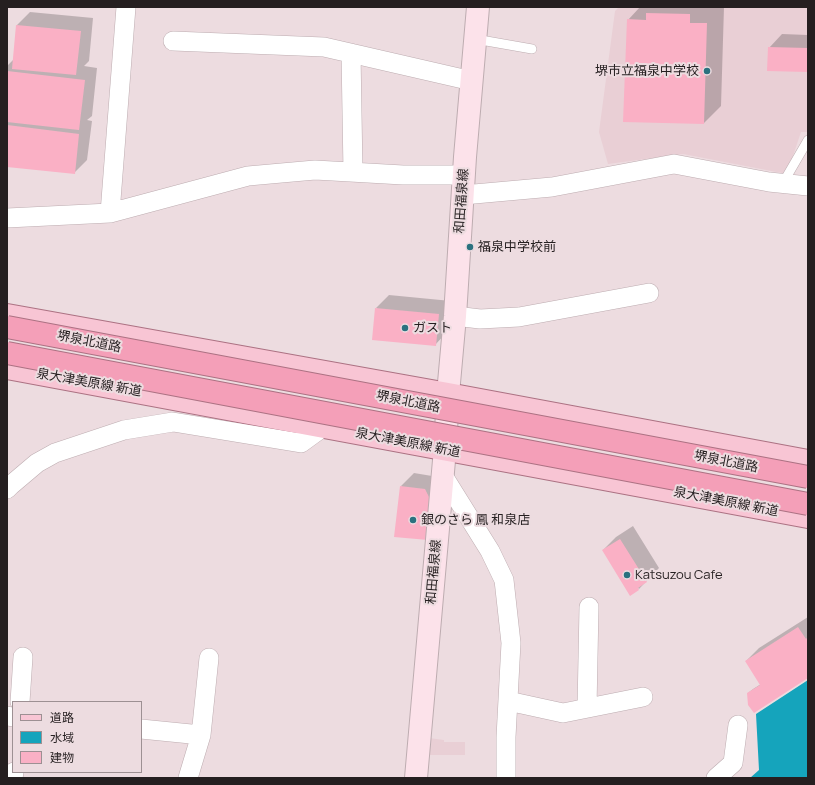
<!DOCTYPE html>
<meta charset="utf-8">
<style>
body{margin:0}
#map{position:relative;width:815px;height:785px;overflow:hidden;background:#eddce0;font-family:Manrope,"Noto Sans JP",sans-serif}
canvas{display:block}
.frame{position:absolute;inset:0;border:8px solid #251f20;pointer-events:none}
.legend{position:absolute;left:12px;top:701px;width:130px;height:72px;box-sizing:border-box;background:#eddce0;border:1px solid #9d9093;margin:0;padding:5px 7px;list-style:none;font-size:12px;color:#251f20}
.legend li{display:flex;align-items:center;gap:8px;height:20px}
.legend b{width:20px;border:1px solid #9d9093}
</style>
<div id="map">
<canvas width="815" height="785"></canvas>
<div class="frame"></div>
<ul class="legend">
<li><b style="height:5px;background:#f8c5d4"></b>道路</li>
<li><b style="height:11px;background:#15a4bc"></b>水域</li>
<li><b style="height:11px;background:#fab0c5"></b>建物</li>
</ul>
</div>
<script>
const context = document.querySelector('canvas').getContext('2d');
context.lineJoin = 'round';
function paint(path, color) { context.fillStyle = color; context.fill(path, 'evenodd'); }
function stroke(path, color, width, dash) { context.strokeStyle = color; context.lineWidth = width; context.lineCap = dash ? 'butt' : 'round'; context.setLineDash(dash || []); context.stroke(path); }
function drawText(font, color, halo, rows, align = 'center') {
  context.font = font + ' Manrope,"Noto Sans JP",sans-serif'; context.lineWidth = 4; context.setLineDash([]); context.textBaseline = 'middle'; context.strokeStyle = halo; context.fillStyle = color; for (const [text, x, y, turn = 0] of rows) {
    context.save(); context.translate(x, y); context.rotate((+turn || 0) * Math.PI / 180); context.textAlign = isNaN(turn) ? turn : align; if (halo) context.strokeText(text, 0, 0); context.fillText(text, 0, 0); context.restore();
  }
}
paint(new Path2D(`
 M 619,7 L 808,7 L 808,132 L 801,132 L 787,174 L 683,154 L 608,164 L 599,132 L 615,11 Z
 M 429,738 L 444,740 L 444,742 L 465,742 L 465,755 L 428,755 Z`), '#e9cfd5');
paint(new Path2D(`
 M 808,680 L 808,778 L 750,778 L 759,770 L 756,714 Z`), '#15a4bc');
paint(new Path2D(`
 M 640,7 L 724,7 L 721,106 L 704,123 L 628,20 Z
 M 30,12 L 93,18 L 89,61 L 84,66 L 97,68 L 92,116 L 87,120 L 92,121 L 87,160 L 74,173 L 7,166 L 7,66 L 14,59 L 17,25 Z
 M 782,34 L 808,35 L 808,71 L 769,48 Z
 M 389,295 L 451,301 L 448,331 L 435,345 L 376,308 Z
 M 414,473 L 438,477 L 428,539 L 401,486 Z
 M 633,526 L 659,568 L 639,589 L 603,550 L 616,537 Z
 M 808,617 L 808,677 L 748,693 L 753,689 L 761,684 L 746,661 L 759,648 Z`), '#0003');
paint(new Path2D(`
 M 646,13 L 690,14 L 690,23 L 707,23 L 704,124 L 623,122 L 627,19 L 646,20 Z
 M 16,25 L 81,31 L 76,75 L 12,69 Z
 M 768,47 L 808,48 L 808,72 L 767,71 Z
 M 7,71 L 85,80 L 79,130 L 7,122 Z
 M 7,125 L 79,134 L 75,174 L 7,167 Z
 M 375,308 L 439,314 L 436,346 L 372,340 Z
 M 400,486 L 425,489 L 432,503 L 428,540 L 394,537 Z
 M 620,539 L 647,582 L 638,588 L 639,590 L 630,596 L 602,550 Z
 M 798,627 L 806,639 L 808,637 L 808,678 L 754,713 L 748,705 L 747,693 L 760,685 L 745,661 Z`), '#fab0c5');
const lane = new Path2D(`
 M 475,39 L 532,49
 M 783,183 L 808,140`);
const street = new Path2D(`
 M 173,41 L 324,47 L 472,81
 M 351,53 L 353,172
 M 463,195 L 552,187 L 674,164 L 769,182 L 808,186
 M 110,213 L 126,7
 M 7,218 L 110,213 L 248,176 L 315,170 L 403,175 L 464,175
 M 455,316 L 480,319 L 519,317 L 649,293
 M 442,474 L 490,551 L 504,580 L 511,643 L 506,737 L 506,778
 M 7,489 L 11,485 L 37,463 L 55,453 L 124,430 L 173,422 L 301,443 L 323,427
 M 508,701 L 563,713 L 643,697
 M 20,702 L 23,657
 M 587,708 L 589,607
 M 7,716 L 13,717
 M 141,729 L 201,735
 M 13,778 L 14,772
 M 188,778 L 201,735 L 209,658
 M 716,778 L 733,763 L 738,725`);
const secondary = new Path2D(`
 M 416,778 L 445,449 L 448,394 L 455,316 L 465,157 L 478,7`);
const primary = new Path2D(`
 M 7,315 L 448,394 L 808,461
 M 7,368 L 808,517`);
stroke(lane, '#bdacb0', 10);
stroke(street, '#bdacb0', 20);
stroke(secondary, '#bdacb0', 24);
stroke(primary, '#ac7283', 24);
stroke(lane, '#fff', 9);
stroke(street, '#fff', 19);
stroke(secondary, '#fce2ea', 22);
stroke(primary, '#f8c5d4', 22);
const highwayBridge = new Path2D(`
 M 7,327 L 808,477
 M 7,353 L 808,504`);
stroke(highwayBridge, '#ac7283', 24, []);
stroke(highwayBridge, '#f49fb8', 22);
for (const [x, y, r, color] of [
 [707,71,4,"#2b717f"],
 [470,247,4,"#2b717f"],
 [405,328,4,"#2b717f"],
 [413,520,4,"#2b717f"],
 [627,575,4,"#2b717f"]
]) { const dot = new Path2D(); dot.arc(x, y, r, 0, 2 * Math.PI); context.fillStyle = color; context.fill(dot); stroke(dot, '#eddce0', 1.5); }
drawText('13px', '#251f20', '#eddce0', [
 ["堺市立福泉中学校",699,71,"right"],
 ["福泉中学校前",478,247],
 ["ガスト",413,328],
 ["銀のさら 鳳 和泉店",421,520],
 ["Katsuzou Cafe",635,575]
], 'left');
drawText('13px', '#251f20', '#eddce0', [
 ["和田福泉線",462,201,-86],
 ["堺泉北道路",89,342,11],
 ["泉大津美原線 新道",89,383,10],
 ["堺泉北道路",408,402,11],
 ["泉大津美原線 新道",408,443,11],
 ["堺泉北道路",726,462,11],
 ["泉大津美原線 新道",726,502,11],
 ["和田福泉線",434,572,-85]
]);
</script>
